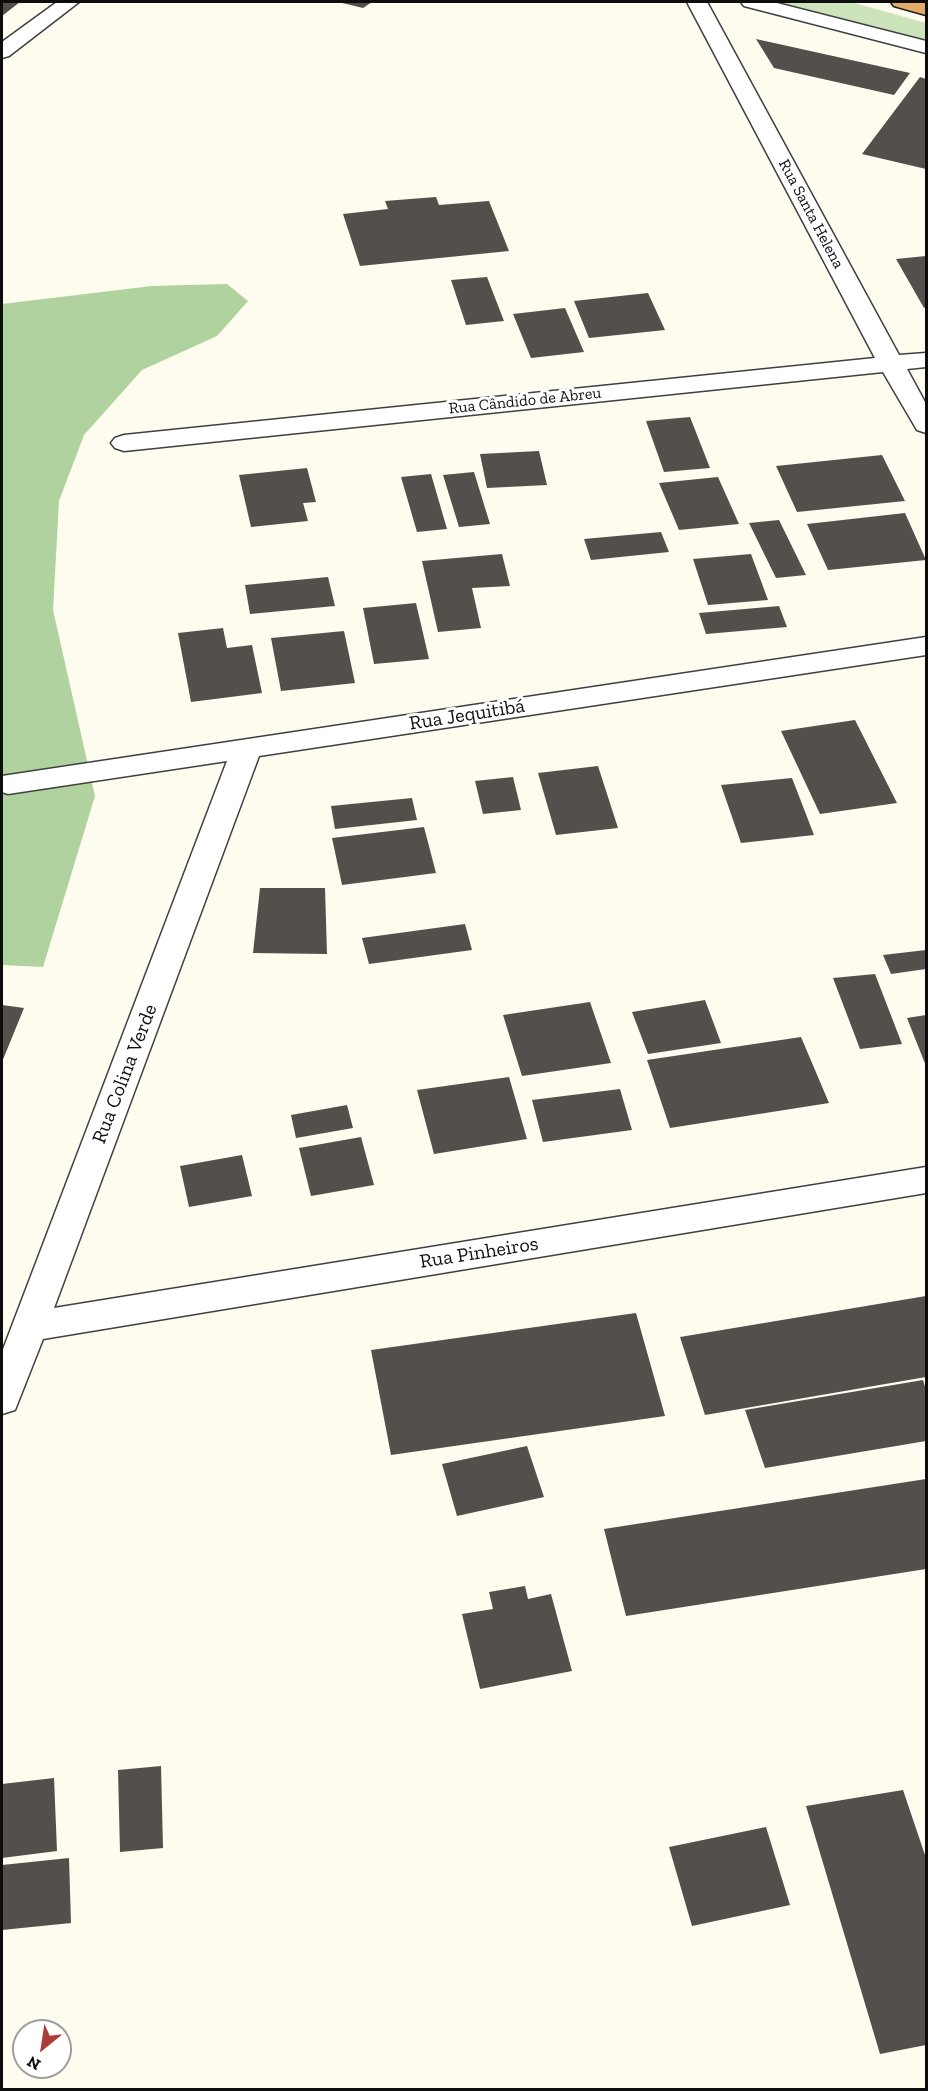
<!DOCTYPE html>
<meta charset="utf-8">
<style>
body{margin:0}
#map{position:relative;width:928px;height:2091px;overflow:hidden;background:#fdfcef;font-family:"Zilla Slab",serif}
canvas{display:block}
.frame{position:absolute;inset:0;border:3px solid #0d0d0d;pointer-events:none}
.north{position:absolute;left:12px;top:2019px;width:60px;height:60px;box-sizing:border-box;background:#fff;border:2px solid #9e9e9e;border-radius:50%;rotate:210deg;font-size:16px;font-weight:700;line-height:24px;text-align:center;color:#0d0d0d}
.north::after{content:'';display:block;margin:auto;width:21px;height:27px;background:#ab3c36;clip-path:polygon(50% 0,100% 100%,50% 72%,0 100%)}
</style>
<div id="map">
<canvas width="928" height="2091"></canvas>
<div class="frame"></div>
<div class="north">N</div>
</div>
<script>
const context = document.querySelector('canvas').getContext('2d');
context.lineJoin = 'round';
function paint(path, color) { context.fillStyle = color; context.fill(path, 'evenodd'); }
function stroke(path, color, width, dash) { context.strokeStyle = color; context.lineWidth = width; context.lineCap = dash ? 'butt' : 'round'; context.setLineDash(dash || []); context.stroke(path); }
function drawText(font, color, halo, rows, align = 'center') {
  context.font = font + ' "Zilla Slab",serif'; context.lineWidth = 6; context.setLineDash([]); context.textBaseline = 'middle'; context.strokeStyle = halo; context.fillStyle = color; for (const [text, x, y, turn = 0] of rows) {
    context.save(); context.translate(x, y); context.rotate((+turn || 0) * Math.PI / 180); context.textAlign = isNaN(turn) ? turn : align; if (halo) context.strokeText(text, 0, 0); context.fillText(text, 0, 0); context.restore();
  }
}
paint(new Path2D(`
 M 779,2 L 851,2 L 926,23 L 926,40 Z`), '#cde3bc');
paint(new Path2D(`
 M 227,284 L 248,301 L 217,336 L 142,370 L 84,435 L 59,501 L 53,610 L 95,796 L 43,967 L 2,965 L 2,304 L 152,286 Z`), '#b0d29e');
paint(new Path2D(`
 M 2,2 L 20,2 L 2,16 Z
 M 338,2 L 372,2 L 363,8 Z
 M 756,39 L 910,73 L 894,95 L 774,68 Z
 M 920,77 L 926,79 L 926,169 L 862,154 Z
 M 436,197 L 439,205 L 489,201 L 509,251 L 360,266 L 343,214 L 388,209 L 385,201 Z
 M 926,256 L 926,307 L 924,308 L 896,259 Z
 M 487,277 L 504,321 L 466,325 L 451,280 Z
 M 648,293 L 665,330 L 589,338 L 574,301 Z
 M 565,308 L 584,352 L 531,358 L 513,314 Z
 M 690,417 L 710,468 L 664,472 L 646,421 Z
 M 539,451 L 547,485 L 487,488 L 480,454 Z
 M 882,455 L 905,501 L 797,512 L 776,466 Z
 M 307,468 L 316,502 L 303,503 L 308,521 L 251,527 L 239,475 Z
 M 474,472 L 490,524 L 459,527 L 443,475 Z
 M 431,474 L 447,529 L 417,532 L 401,477 Z
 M 718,477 L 739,524 L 679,530 L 659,483 Z
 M 905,513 L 926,560 L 828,570 L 807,524 Z
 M 779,520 L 806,575 L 776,578 L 749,523 Z
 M 661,532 L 669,552 L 591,560 L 584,539 Z
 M 502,554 L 510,586 L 472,588 L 481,628 L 438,632 L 422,561 Z
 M 751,554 L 768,600 L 708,605 L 693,559 Z
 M 328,577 L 335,606 L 250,614 L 245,585 Z
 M 416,603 L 429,659 L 374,664 L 363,608 Z
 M 779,606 L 787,627 L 706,634 L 699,613 Z
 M 223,628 L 227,648 L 252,645 L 262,693 L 191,702 L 178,633 Z
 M 344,631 L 355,683 L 281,691 L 271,638 Z
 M 855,720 L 897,803 L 820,814 L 781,731 Z
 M 598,766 L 618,828 L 556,835 L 538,773 Z
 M 513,777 L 521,810 L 483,814 L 475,781 Z
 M 792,778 L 814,835 L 741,843 L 721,785 Z
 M 412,798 L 417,820 L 335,829 L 331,806 Z
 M 424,827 L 436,873 L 342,885 L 332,838 Z
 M 260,888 L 325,888 L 327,954 L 253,953 Z
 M 465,924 L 472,950 L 369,964 L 362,938 Z
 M 926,950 L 926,969 L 891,974 L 883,955 Z
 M 875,974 L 902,1044 L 860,1049 L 833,978 Z
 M 705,1000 L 721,1043 L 648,1054 L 632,1012 Z
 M 590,1002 L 611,1063 L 522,1076 L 503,1015 Z
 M 2,1005 L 24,1008 L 2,1062 Z
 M 926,1015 L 926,1066 L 907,1018 Z
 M 801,1037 L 829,1103 L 670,1128 L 647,1060 Z
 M 509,1077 L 527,1139 L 434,1154 L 417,1090 Z
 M 620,1089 L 632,1130 L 543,1142 L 532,1100 Z
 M 347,1105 L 353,1128 L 296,1138 L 291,1115 Z
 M 361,1137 L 374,1185 L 311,1196 L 299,1148 Z
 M 242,1155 L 252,1196 L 189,1207 L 180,1166 Z
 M 926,1296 L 926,1377 L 705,1415 L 680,1337 Z
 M 636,1313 L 665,1416 L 391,1455 L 371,1350 Z
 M 923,1380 L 926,1390 L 926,1441 L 765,1468 L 745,1410 Z
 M 527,1446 L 544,1497 L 457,1516 L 442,1464 Z
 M 926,1479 L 926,1569 L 626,1616 L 604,1529 Z
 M 525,1586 L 528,1599 L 551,1594 L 572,1671 L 480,1689 L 462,1614 L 493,1609 L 489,1592 Z
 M 161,1766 L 163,1848 L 120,1852 L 118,1770 Z
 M 54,1778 L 57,1851 L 2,1858 L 2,1784 Z
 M 903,1790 L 926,1858 L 926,2045 L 880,2054 L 806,1806 Z
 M 766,1827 L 790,1905 L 692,1926 L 669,1847 Z
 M 69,1858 L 71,1923 L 2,1930 L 2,1865 Z`), '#544f4b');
const minor = new Path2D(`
 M 57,2 L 79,2 L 9,56 L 2,58 L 2,42 Z
 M 687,2 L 707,2 L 899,355 L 926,353 L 926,367 L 907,369 L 926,404 L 926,433 L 917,430 L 883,372 L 124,451 L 115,448 L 111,443 L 115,438 L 124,435 L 875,358 Z
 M 741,2 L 773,2 L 926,41 L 926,53 L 744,6 Z
 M 926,637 L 926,655 L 259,756 L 54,1308 L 926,1167 L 926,1193 L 43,1339 L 15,1410 L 2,1414 L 2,1352 L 227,761 L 8,794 L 2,792 L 2,776 Z`);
const highway = new Path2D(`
 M 891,2 L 926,3 L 926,15 L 894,6 Z`);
stroke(minor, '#404040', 3);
stroke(highway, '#1e1e1e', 3);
paint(minor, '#fff');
paint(highway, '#e2ac68');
drawText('16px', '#0d0d0d', '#fff', [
 ["Rua Santa Helena",811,214,62],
 ["Rua Cândido de Abreu",525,401,-6]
]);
drawText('20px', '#0d0d0d', '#fff', [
 ["Rua Jequitibá",467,715,-9],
 ["Rua Colina Verde",125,1074,-69],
 ["Rua Pinheiros",479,1253,-9]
]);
</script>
